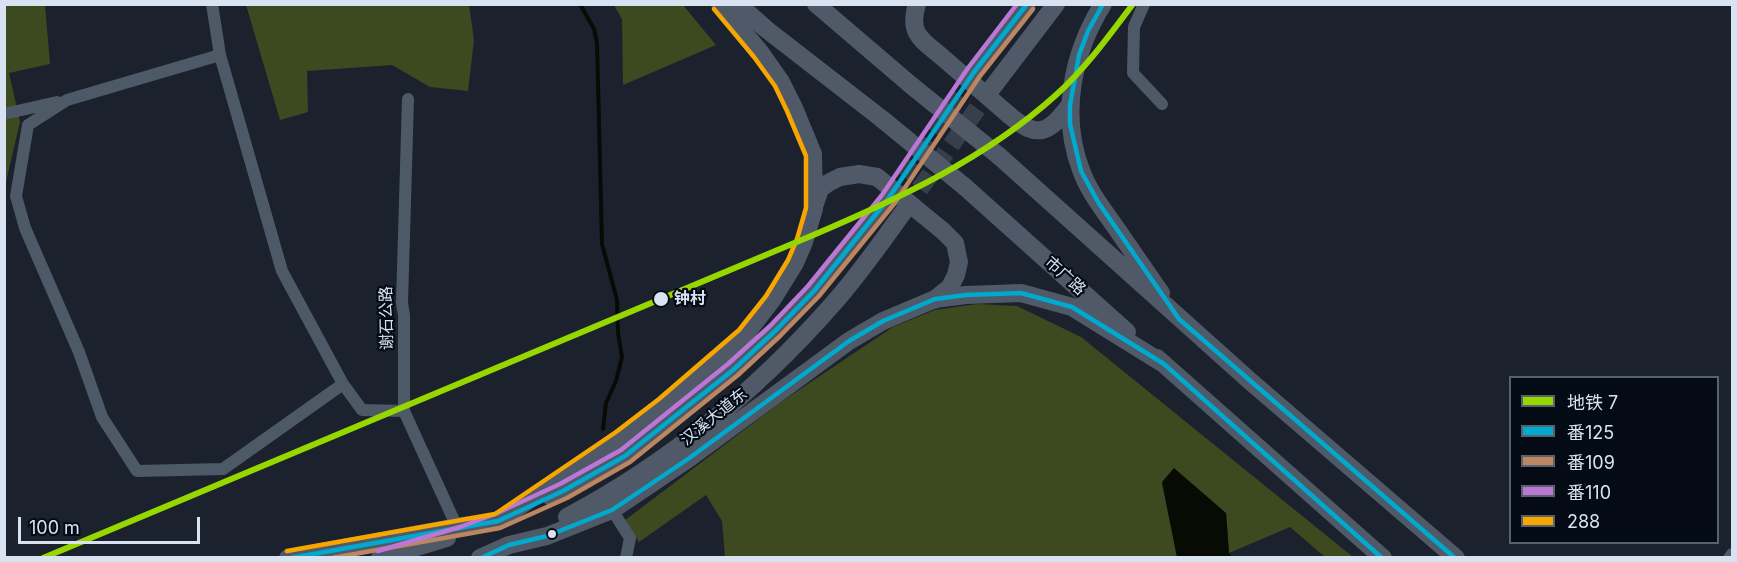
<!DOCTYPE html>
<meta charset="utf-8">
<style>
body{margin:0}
#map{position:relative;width:1737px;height:562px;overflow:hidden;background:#1b222e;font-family:Inter,"Noto Sans SC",sans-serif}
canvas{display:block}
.frame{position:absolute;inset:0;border:6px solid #d8e2f0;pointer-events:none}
.legend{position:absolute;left:1509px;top:376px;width:210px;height:168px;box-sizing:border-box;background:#050b14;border:2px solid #59616c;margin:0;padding:8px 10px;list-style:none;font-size:18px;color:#d8e2f0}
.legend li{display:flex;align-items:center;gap:12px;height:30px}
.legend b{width:30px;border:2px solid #59616c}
.scale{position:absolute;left:18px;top:517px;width:182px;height:27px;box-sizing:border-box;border:3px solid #d8e2f0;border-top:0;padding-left:8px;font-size:18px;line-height:21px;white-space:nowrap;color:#d8e2f0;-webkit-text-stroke:4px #050b14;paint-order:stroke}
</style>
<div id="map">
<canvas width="1737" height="562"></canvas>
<div class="frame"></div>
<ul class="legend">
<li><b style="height:8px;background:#97d700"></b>地铁 7</li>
<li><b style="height:8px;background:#00a9ce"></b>番125</li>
<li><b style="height:8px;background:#bb8660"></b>番109</li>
<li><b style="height:8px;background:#ba77d6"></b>番110</li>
<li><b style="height:8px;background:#f7a600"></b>288</li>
</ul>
<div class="scale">100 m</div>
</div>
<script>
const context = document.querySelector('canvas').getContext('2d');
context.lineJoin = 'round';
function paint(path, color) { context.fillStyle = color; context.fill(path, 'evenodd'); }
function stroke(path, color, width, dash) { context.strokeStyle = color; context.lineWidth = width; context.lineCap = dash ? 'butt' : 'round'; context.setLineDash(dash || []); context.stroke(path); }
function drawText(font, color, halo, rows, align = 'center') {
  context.font = font + ' Inter,"Noto Sans SC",sans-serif'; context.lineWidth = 4.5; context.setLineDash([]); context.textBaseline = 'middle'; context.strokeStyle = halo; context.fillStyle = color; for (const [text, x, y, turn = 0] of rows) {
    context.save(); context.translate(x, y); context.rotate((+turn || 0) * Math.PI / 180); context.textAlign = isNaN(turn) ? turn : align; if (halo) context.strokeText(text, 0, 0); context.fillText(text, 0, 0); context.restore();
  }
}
paint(new Path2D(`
 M 5,5 L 45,5 L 50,64 L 9,73 L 20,122 L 5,186 Z
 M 246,5 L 469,5 L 474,40 L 468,91 L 430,87 L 392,65 L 307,71 L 308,112 L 280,120 Z
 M 614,5 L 683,5 L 716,45 L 623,85 L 622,19 Z
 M 977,304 L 1017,306 L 1081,337 L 1353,557 L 1325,557 L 1290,527 L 1229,553 L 1226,513 L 1162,483 L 1177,557 L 725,557 L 722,521 L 706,495 L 639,542 L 624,521 L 781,402 L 893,327 L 935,310 Z`), '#3d491e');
paint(new Path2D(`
 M 1174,468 L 1226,513 L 1229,553 L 1232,557 L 1177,557 L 1162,482 Z`), '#070b04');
stroke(new Path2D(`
 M 580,4 L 594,29 L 597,43 L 602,244 L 617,300 L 618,333 L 622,357 L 616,381 L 606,403 L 603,429`), '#070b04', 4);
stroke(new Path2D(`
 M 888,199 L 974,72
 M 904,211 L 992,88`), '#373f4b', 18, [18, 9]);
stroke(new Path2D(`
 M 212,4 L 220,55 L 282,271 L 343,384 L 362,410 L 404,411
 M 1144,4 L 1134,27 L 1133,73 L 1162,104
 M 220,55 L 67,100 L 28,125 L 16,196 L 25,228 L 79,352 L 102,417 L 137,471 L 223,469 L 343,384
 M 408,99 L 402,303 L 404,315 L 404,411 L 457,527
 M 4,114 L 57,102
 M 612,510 L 630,538 L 626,558
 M 1729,558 L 1732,554`), '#4e5968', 12);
stroke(new Path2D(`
 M 738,4 L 766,29 L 882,119
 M 816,4 L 912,86
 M 917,4 C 908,34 921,39 942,57
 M 1103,4 C 1072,54 1060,115 1081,170 C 1088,190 1102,208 1114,225 C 1130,248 1145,270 1161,293
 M 974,72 L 1027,4
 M 992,88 L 1056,4
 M 1009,115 C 1038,140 1049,133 1070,105
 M 999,156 L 1250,381 L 1456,558
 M 965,187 L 1127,332
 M 815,204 L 820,189 L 828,183 L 840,177 L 859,174 L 877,177
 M 934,300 L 950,287 L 956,275 L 959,262 L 955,243 L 943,231
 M 1157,358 L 1383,558
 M 551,497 L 625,456 L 733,370 L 775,331 L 814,291 L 888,199
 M 567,517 C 667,464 757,390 832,305 C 858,276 881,243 904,211
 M 288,558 L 457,527 L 498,521 L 620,438 L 664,405 L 708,368 L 745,335 L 772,300 L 795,263 L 804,242 L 814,209 L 813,154 L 794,108 L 781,82 L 760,52 L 720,4
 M 380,558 L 447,538
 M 480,558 L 509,545 L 547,536 L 612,510 L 688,459 L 849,341 L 883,321 L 935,299 L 966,295 L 1021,293 L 1072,307 L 1164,364`), '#4f5968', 18);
stroke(new Path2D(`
 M 942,57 L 1009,115
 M 912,86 L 999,156
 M 882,119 L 965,187
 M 877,177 L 943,231`), '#4f5968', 18);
stroke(new Path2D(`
 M 1103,4 L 1088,31 L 1079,55 L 1070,105 L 1070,124 L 1081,171 L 1098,202 L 1179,319 L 1455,558
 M 291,558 L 498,521 L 563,491 L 625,456 L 733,370 L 775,331 L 814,291 L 888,199 L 974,72 L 1027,4
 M 481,558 L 509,545 L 547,536 L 612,510 L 688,459 L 849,341 L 883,321 L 935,299 L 966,295 L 1021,293 L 1072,307 L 1164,364 L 1382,558`), '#00a9ce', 4.5);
stroke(new Path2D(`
 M 332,558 L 500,528 L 567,498 L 630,462 L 738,375 L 780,336 L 819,296 L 894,204 L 980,76 L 1033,9`), '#bb8660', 4.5);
stroke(new Path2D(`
 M 378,551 L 460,527 L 495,514 L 560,484 L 621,450 L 728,364 L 770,326 L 808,286 L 882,195 L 968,68 L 1017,4`), '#ba77d6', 4.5);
stroke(new Path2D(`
 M 287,551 L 495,514 L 616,432 L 659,399 L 739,330 L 766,296 L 788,260 L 797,239 L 806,208 L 806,156 L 787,111 L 775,86 L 754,57 L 714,9`), '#f7a600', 4.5);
stroke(new Path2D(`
 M 43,558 L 811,236 C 898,199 985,159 1056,95 C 1085,69 1109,36 1133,4`), '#97d700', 6);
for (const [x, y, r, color] of [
 [661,299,8,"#d8e2f0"],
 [552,534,5,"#d8e2f0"]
]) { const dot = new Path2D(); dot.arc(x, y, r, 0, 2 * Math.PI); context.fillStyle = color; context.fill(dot); stroke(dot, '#050b14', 2); }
drawText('16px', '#d8e2f0', '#050b14', [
 ["市广路",1065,276,42],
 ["谢石公路",387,318,-91],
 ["汉溪大道东",714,417,-39]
]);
drawText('bold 16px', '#d8e2f0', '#050b14', [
 ["钟村",674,299]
], 'left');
</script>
